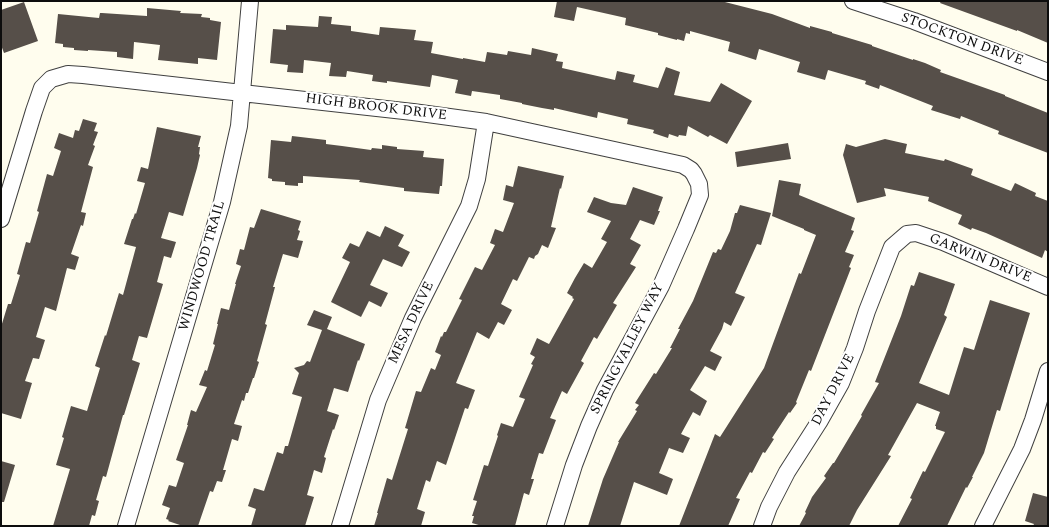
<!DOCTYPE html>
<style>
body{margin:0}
#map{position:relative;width:1049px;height:527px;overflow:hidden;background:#fffdee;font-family:Spectral,serif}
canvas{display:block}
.frame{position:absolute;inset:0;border:2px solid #0d0d0d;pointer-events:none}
</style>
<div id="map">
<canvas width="1049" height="527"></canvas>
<div class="frame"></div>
</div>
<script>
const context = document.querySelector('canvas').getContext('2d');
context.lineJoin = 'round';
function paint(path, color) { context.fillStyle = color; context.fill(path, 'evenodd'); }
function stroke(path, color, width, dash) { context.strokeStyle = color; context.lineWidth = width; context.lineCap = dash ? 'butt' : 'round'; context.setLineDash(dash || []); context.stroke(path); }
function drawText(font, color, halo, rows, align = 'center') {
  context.font = font + ' Spectral,serif'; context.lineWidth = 4; context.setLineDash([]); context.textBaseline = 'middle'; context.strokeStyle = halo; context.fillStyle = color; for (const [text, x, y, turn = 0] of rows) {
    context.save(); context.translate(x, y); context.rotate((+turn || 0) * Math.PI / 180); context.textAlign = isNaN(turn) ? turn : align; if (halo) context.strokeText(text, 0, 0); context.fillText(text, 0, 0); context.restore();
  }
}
paint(new Path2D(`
 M 557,1 L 721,1 L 772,14 L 810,28 L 810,26 L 832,32 L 832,33 L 872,45 L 872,46 L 913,60 L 913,59 L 925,63 L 941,70 L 940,72 L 1005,95 L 1005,96 L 1048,113 L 1048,153 L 998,134 L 999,131 L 961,116 L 960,119 L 931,110 L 933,106 L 880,85 L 879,89 L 865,84 L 866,81 L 828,70 L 825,80 L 797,72 L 800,62 L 759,49 L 756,60 L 728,51 L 730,42 L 690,31 L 690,34 L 686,33 L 684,41 L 677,39 L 677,40 L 658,35 L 658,33 L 625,25 L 626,18 L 577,7 L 574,21 L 554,17 Z
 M 941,1 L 1048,1 L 1048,43 L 1017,30 L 1017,31 L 940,3 Z
 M 24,2 L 38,41 L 4,53 L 1,45 L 1,10 Z
 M 147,8 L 181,11 L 180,13 L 202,14 L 201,17 L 210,18 L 210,20 L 221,22 L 217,60 L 198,58 L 198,64 L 158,60 L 160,45 L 134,42 L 133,59 L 117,57 L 117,52 L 88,50 L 88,51 L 74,50 L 74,48 L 63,47 L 63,44 L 55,43 L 58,14 L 99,18 L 100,13 L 102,13 L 147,16 Z
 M 319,16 L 332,17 L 331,24 L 351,26 L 351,31 L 379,35 L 380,27 L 416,30 L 414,40 L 433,42 L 431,53 L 463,59 L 463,58 L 485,62 L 487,52 L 507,55 L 508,51 L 531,55 L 532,48 L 558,54 L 556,61 L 563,62 L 562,68 L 615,80 L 617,71 L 635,75 L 633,82 L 658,88 L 666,67 L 680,72 L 674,95 L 710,102 L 721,83 L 752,101 L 727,144 L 710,135 L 708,137 L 688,126 L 686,136 L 679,135 L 678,137 L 669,134 L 668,138 L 653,133 L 654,130 L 627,124 L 628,119 L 598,112 L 597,118 L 554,108 L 554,110 L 542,108 L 522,104 L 522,103 L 500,99 L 500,95 L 472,91 L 471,96 L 455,93 L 458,80 L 432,75 L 430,87 L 387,81 L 387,83 L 372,81 L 373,75 L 347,71 L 346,77 L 329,76 L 331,63 L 304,60 L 303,73 L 287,72 L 288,65 L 270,63 L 273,29 L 286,30 L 286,25 L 318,27 Z
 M 83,119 L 97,123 L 94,131 L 98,132 L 93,145 L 95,146 L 88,165 L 93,167 L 81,212 L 86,213 L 83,226 L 81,225 L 71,254 L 79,257 L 75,270 L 67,268 L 56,311 L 45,307 L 36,337 L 45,340 L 39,359 L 33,358 L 25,381 L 32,383 L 21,419 L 1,413 L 1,327 L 8,304 L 11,304 L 20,275 L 17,274 L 26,242 L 30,243 L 39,212 L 37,211 L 47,174 L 53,176 L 61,151 L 54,148 L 59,133 L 73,138 L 75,130 L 79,131 Z
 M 157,127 L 201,136 L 198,147 L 200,147 L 199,154 L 200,155 L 197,168 L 183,216 L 169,212 L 161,238 L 176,242 L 171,258 L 164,256 L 157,282 L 163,284 L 147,338 L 139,336 L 132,360 L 140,363 L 124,415 L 123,415 L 106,477 L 103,476 L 96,500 L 99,501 L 95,516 L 92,515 L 89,526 L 53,526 L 70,469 L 56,465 L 64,438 L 62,437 L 71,406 L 87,411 L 100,368 L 95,366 L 105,335 L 106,336 L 119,293 L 123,295 L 136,247 L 124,244 L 132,219 L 133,219 L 135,213 L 136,214 L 145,183 L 137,181 L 141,167 L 148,169 Z
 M 292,136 L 326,140 L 326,144 L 342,146 L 371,150 L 372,148 L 382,149 L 382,145 L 397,147 L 397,149 L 424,151 L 423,157 L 444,159 L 442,186 L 440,186 L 439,194 L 404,191 L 404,188 L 359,182 L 360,180 L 303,176 L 303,183 L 298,183 L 298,186 L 285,185 L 285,182 L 272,181 L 272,179 L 268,178 L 271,140 L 291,142 Z
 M 885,139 L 907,144 L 905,153 L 944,161 L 945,159 L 973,169 L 971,175 L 1011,191 L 1015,183 L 1036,193 L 1035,196 L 1048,201 L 1048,252 L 1045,250 L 1042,258 L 986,233 L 972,228 L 971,230 L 958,224 L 962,215 L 928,201 L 929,197 L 884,188 L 886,196 L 857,203 L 843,155 L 846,144 L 856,147 Z
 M 788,143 L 791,159 L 737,167 L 735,152 Z
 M 518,166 L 564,176 L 561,189 L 560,188 L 551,227 L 556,228 L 548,248 L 542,245 L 538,254 L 535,256 L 534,259 L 529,257 L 517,281 L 513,279 L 501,304 L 512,310 L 504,325 L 498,322 L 489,339 L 477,332 L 456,383 L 475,390 L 468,409 L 465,408 L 446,465 L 437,461 L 430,482 L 426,480 L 417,509 L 425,512 L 421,526 L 374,526 L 378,513 L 377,513 L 387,478 L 392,480 L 408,429 L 405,428 L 416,391 L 421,392 L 431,368 L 435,370 L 441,355 L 435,352 L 441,336 L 442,337 L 444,332 L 446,332 L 462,300 L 459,299 L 475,267 L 482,270 L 495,245 L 490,243 L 495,229 L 503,232 L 514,203 L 503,200 L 506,185 L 513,187 Z
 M 779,180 L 801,184 L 799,195 L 855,218 L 851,230 L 854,231 L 845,252 L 854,255 L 849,267 L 851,268 L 811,371 L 809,370 L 796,402 L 797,403 L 790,413 L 789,412 L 772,438 L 774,439 L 765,453 L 763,452 L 752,473 L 750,472 L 736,498 L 740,499 L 728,526 L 679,526 L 715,434 L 720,437 L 764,368 L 799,273 L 801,274 L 816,235 L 804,230 L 804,229 L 772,216 Z
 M 633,187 L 663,197 L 658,211 L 660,211 L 654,225 L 640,220 L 630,239 L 641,245 L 630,264 L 636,267 L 613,303 L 617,305 L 597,339 L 594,337 L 581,361 L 584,363 L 567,394 L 562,391 L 550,418 L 556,420 L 543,454 L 539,453 L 531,479 L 534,479 L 529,495 L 524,493 L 515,526 L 482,526 L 472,523 L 474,516 L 472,516 L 477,501 L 473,500 L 484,465 L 488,466 L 498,436 L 497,435 L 501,423 L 513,427 L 525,399 L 519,397 L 533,365 L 531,364 L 535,357 L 530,354 L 537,338 L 549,344 L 574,299 L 572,298 L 573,297 L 567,293 L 575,278 L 584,263 L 592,268 L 607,242 L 601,239 L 611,221 L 587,212 L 594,197 L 611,203 L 626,205 Z
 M 740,205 L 771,213 L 761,245 L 757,244 L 735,293 L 745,297 L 731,326 L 724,322 L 722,329 L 710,351 L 722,357 L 715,371 L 705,366 L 690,390 L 707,401 L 700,416 L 693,412 L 681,434 L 690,438 L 683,453 L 669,448 L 659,473 L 673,479 L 667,495 L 634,482 L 620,526 L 588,526 L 603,479 L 619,442 L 618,442 L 637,411 L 635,410 L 639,405 L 635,403 L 654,373 L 656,374 L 672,348 L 670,348 L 680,329 L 678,329 L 693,301 L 713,252 L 716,253 L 718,249 L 721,250 L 730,231 L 735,213 L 737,213 Z
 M 261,209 L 301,221 L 298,230 L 300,231 L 297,240 L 303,241 L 298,258 L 283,254 L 273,287 L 275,287 L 265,324 L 267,325 L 257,361 L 259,362 L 254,378 L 253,378 L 248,393 L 246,393 L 244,401 L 242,400 L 234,424 L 242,426 L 238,441 L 232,439 L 223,470 L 226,470 L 222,482 L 217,481 L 213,492 L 210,491 L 198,526 L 183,526 L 168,521 L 169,520 L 166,519 L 170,508 L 162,505 L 169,485 L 176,487 L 184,463 L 176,460 L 188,425 L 187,425 L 191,410 L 196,412 L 207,387 L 199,385 L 205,370 L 207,371 L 215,345 L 213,344 L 218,324 L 217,324 L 221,308 L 229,310 L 236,284 L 235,284 L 241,266 L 236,264 L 240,249 L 244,250 L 250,227 L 254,228 Z
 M 385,226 L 404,235 L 398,246 L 410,252 L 402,267 L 383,259 L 370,285 L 388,293 L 381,307 L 369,301 L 361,317 L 331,302 L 350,262 L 342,258 L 350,243 L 359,247 L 367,231 L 380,237 Z
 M 919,272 L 955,284 L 944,315 L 947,317 L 919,383 L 949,395 L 964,347 L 974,350 L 990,300 L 1030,313 L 1000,411 L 997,410 L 984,453 L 972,477 L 973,477 L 967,488 L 966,487 L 947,526 L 898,526 L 912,499 L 910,498 L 923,471 L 925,472 L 945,432 L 936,429 L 936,426 L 935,426 L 940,412 L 917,403 L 888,455 L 891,456 L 857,510 L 849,526 L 799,526 L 806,513 L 805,512 L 812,497 L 826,478 L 824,476 L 833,463 L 834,463 L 862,416 L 861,415 L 879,383 L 875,382 L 901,316 L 911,285 L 914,286 Z
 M 314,310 L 332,317 L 327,329 L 365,344 L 359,361 L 358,360 L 348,392 L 334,388 L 327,411 L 339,415 L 334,430 L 333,429 L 324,457 L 326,458 L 322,473 L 314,470 L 307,495 L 314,497 L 305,526 L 251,526 L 256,509 L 248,506 L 254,488 L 264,491 L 277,452 L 283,454 L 285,446 L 288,446 L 302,397 L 292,394 L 299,373 L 294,368 L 304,365 L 307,361 L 310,362 L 322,330 L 307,325 Z
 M 1,461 L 15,465 L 4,502 L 1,502 Z
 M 1033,493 L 1048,497 L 1048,526 L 1033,526 L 1034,524 L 1025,521 Z`), '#564f49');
const street = new Path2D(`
 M 853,1 L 914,21 L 1048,72
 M 1,219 L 34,111 L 42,88 L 51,79 L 68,74 L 83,75 L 242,93 L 413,112 L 486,122 L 683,165 L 691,170 L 694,174 L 699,184 L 700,195 L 686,229 L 661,286 L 605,390 L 589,426 L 574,465 L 555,526
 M 126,526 L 222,202 L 239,126 L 250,1
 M 340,526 L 378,400 L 413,318 L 469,206 L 477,179 L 486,122
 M 762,526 L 769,507 L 787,472 L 819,422 L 841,383 L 855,348 L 867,311 L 892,247 L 907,234 L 916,233 L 943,242 L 1048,287
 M 983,526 L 1022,449 L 1033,420 L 1048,371`);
stroke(street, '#404040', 18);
stroke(street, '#fff', 16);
drawText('14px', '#0d0d0d', '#fff', [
 ["STOCKTON DRIVE",962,40,20],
 ["HIGH BROOK DRIVE",376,108,7],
 ["GARWIN DRIVE",980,259,22],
 ["WINDWOOD TRAIL",203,266,-74],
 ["MESA DRIVE",412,323,-65],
 ["SPRINGVALLEY WAY",628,349,-63],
 ["DAY DRIVE",834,390,-63]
]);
</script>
